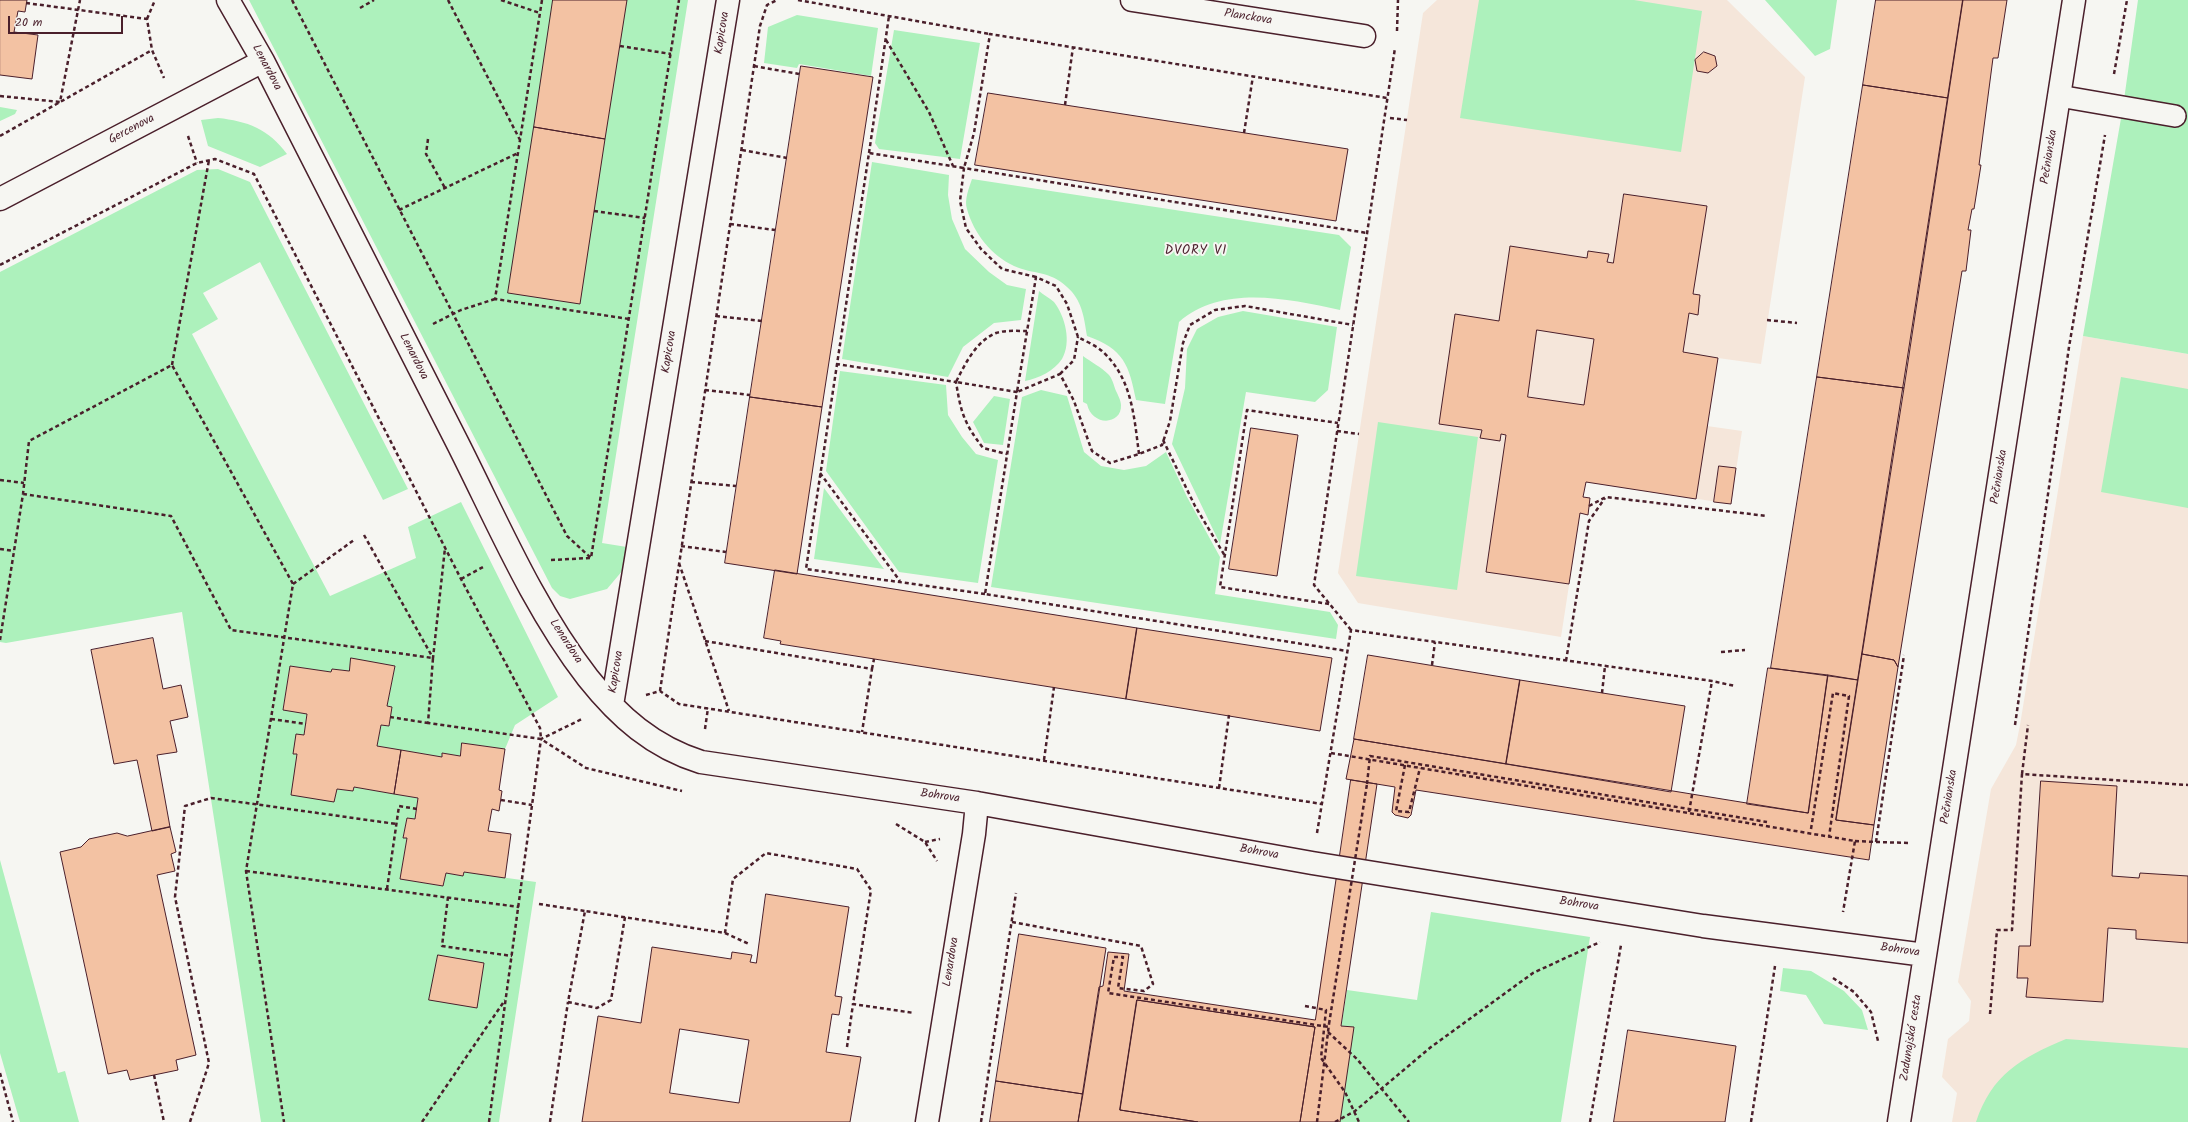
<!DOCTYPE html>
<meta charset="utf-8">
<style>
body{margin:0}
#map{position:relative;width:2188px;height:1122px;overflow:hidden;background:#f6f6f2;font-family:Kalam,sans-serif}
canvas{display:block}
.scale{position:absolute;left:8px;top:16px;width:115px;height:18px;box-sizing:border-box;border:2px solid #4a1f2b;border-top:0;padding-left:5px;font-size:12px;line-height:14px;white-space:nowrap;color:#4a1f2b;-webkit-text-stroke:3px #f6f6f2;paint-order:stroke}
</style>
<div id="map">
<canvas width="2188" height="1122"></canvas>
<div class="scale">20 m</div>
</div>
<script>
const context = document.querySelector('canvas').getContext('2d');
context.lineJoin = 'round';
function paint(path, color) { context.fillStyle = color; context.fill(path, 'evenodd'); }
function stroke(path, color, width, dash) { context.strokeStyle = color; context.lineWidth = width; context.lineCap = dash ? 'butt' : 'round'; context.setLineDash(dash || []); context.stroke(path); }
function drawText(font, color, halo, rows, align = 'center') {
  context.font = font + ' Kalam,sans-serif'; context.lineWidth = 4; context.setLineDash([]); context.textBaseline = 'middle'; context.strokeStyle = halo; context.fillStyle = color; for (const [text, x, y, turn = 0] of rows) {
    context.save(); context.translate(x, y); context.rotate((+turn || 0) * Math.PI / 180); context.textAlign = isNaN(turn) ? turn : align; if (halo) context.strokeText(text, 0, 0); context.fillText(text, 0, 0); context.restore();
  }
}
paint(new Path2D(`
 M 1437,0 L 1727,0 L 1805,77 L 1761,364 L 1718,358 L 1707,426 L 1742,431 L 1731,504 L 1586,482 L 1583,497 L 1590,498 L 1588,515 L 1580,514 L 1561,637 L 1358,603 L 1338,573 L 1423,13 Z
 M 2083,336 L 2188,354 L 2188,1122 L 1952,1122 L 1957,1093 L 1942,1077 L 1948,1039 L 1969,1021 L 1971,1001 L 1958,982 L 1991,789 L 2016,745 L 2020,725 Z`), '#f5e6da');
paint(new Path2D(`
 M 249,0 L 688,0 L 602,543 L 633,548 L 623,570 L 607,589 L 570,599 L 560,596 L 552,588 Z
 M 1479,0 L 1634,0 L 1702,11 L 1681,152 L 1460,118 Z
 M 1765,0 L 1837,0 L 1830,49 L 1815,56 Z
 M 2138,0 L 2188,0 L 2188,354 L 2083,336 L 2123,107 Z
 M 797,15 L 878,28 L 871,76 L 799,64 L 797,68 L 764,63 L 768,27 Z
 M 894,30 L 980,43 L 960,159 L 879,149 L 875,143 Z
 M 0,107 L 17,110 L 15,114 L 0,121 Z
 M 218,118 C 247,121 269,129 287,154 L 260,167 L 208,146 L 201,120 Z
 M 872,162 L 949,175 L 948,195 L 952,219 L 965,249 L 989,272 L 1007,285 L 1026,289 L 1021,320 L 994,323 L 963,347 L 948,377 L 842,359 Z
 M 218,169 L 250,182 L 408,489 L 383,500 L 260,262 L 203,293 L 218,319 L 192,334 L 330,596 L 416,558 L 408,527 L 461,502 L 558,697 L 515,725 L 505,749 L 462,743 L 460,756 L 442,753 L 442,757 L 377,746 L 381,725 L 389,726 L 392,707 L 387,706 L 395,666 L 351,659 L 349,671 L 332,669 L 331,672 L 290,666 L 283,709 L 307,714 L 304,735 L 297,754 L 337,789 L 353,791 L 354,787 L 418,798 L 415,819 L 407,818 L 403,837 L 407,838 L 400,879 L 443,886 L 446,873 L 463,876 L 464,872 L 536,882 L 499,1122 L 261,1122 L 182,612 L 6,643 L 0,642 L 0,272 L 197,170 Z
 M 972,179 L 1339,235 L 1351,247 L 1340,310 C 1288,299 1223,284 1179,322 L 1165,404 L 1136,400 C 1129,365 1124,349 1087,336 C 1084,317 1082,300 1067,287 C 1049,270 1034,275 1014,266 C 991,255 974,234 967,209 C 964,200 969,188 972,179 Z
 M 1039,291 C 1043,295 1050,298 1054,302 C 1065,316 1072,342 1062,359 C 1054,371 1039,378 1025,381 Z
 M 1243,311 L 1337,327 L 1328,390 L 1315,402 L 1246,392 L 1220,544 L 1172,444 L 1185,388 L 1187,349 L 1197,329 L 1218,317 Z
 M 1083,356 C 1091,362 1101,367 1108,374 C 1112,377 1114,386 1116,391 C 1118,395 1121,401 1121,405 C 1122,425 1092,427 1087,404 L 1083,402 Z
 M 840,371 L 946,385 L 948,415 L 962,437 L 976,454 L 998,460 L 978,583 L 899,572 L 826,471 Z
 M 2121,377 L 2188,389 L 2188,508 L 2101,492 Z
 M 1041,390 L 1067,396 L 1084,452 L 1101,466 L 1124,470 L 1146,466 L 1166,452 L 1187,497 L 1220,557 L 1215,594 L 1330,612 L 1338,625 L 1336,639 L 991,587 L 1022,397 Z
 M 994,396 L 1010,399 L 1003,445 L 984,443 L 973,422 Z
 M 1378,422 L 1478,437 L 1457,590 L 1356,576 Z
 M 824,488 L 884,569 L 814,559 Z
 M 0,860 L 58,1073 L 65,1071 L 79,1122 L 20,1122 L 0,1053 Z
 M 1431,912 L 1590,937 L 1561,1122 L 1326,1122 L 1347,990 L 1417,1000 Z
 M 1783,968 L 1811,971 L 1844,991 L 1862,1010 L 1868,1030 L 1824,1024 L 1806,995 L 1780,991 Z
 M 2066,1039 L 2188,1048 L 2188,1122 L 1976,1122 C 1992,1074 2021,1058 2066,1039 Z`), '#adf1bc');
const building = new Path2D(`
 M 0,0 L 27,0 L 25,12 L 18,11 L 14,32 L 38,35 L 32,79 L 0,75 Z
 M 553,0 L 627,0 L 605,139 L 534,127 Z
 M 1876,0 L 1963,0 L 1948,98 L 1863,85 Z
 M 1963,0 L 2007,0 L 1998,58 L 1993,58 L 1979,165 L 1981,165 L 1974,209 L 1972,209 L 1968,230 L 1971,230 L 1966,271 L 1962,271 L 1898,667 L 1894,660 L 1862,654 Z
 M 1704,52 L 1715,56 L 1717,66 L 1708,73 L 1697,71 L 1695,60 Z
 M 801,66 L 873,77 L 822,407 L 750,397 Z
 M 1863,85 L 1948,98 L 1904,388 L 1817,377 Z
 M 988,93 L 1348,149 L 1336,221 L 975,165 Z
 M 534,127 L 605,139 L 580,304 L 508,293 Z
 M 1624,194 L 1707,206 L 1693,294 L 1700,295 L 1698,315 L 1689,313 L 1683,352 L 1718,358 L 1696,499 L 1586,482 L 1583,497 L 1590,498 L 1588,515 L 1580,513 L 1569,584 L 1486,572 L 1506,435 L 1501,434 L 1500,441 L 1480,438 L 1482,430 L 1439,424 L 1455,314 L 1499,321 L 1510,246 L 1587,258 L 1588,251 L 1609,254 L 1607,262 L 1613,263 ZM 1537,330 L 1594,339 L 1584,405 L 1528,397 Z
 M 1817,377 L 1904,388 L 1858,680 L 1771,668 Z
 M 750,397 L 822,407 L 797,574 L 725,563 Z
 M 1251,428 L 1298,435 L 1277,576 L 1229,569 Z
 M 1719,466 L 1736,468 L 1731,504 L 1714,502 Z
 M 775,570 L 1137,628 L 1126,699 L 780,644 L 781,641 L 764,638 Z
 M 1137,628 L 1332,658 L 1320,731 L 1126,699 Z
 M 153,638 L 163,689 L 181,685 L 188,717 L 170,721 L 177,752 L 157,755 L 170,827 L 152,831 L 137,760 L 114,764 L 91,650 Z
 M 1862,654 L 1894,660 L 1898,667 L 1874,825 L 1836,820 Z
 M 1368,655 L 1520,680 L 1506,764 L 1354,739 Z
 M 351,658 L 395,666 L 387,706 L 392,707 L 389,726 L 381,725 L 377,746 L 401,750 L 394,794 L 354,787 L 353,791 L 337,789 L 334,802 L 291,795 L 297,754 L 293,754 L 296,734 L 304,735 L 307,714 L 283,710 L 290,666 L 331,672 L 332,669 L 349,671 Z
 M 1768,668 L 1828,675 L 1808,813 L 1747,804 Z
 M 1828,675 L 1858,680 L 1836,820 L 1874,825 L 1869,860 L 1416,790 L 1411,815 L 1408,818 L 1395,815 L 1392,812 L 1395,787 L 1346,779 L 1354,739 L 1808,813 Z
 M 1520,680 L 1685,706 L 1671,792 L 1506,764 Z
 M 462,743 L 505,749 L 499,790 L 502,791 L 499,811 L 492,809 L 488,831 L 511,834 L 505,878 L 464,872 L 463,876 L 446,873 L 443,886 L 400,879 L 407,838 L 403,838 L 407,818 L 415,819 L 418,798 L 394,794 L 401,750 L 442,757 L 442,753 L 460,756 Z
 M 1351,780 L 1377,784 L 1341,1026 L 1354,1027 L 1340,1122 L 1300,1122 L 1315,1027 L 1137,1000 L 1120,1110 L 1198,1122 L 1078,1122 L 1099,987 L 1103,986 L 1108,952 L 1129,954 L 1124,991 L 1315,1020 Z
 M 2041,781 L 2117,786 L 2112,876 L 2139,878 L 2140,873 L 2188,876 L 2188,943 L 2136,939 L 2136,930 L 2108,928 L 2103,1002 L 2026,997 L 2028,978 L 2017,978 L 2019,946 L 2030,946 Z
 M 170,827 L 176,852 L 171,854 L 175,871 L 157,875 L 196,1055 L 176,1060 L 178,1070 L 130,1080 L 127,1070 L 108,1074 L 60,852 L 81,847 L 89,839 L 117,833 L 127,836 Z
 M 766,894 L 849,907 L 835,996 L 842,997 L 839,1015 L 832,1014 L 826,1052 L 861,1057 L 850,1122 L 582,1122 L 598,1016 L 641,1023 L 652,947 L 731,959 L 732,952 L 752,955 L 750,962 L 756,963 ZM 680,1029 L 749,1040 L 739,1103 L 670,1093 Z
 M 1019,934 L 1106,948 L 1083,1094 L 996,1081 Z
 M 438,955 L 484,963 L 477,1008 L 429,1000 Z
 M 1137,1000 L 1315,1027 L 1300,1122 L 1198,1122 L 1120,1110 Z
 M 1628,1030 L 1736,1046 L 1725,1122 L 1614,1122 Z
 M 996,1081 L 1083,1094 L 1078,1122 L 990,1122 Z`);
paint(building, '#f3c2a3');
stroke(building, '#4a1f2b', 1);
const lane = new Path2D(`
 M 2059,96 L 2175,116`);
const street = new Path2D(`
 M 228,0 L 263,61 C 327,188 392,315 457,442 C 497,521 533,607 588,678 C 619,717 653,747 701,762 L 977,803 L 1312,863 L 1703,926 L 1925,955
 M 1132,0 L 1364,36
 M 0,199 L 263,61
 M 612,705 L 728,0
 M 927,1122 L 974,834 L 977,803
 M 1899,1122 L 2074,0`);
stroke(lane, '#4a1f2b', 24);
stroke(street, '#4a1f2b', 25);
stroke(new Path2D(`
 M 292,0 L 567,536 L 591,558 L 679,0
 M 448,0 L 520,140
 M 501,0 L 540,13
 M 542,0 L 495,299 L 629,319
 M 798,0 L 990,34
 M 26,3 L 147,19 L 152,50 L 164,78
 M 360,8 L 374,0
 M 147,19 L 155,0
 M 1397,31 L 1398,0
 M 886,40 L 929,112 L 953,166
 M 620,46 L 671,54
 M 754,66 L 799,74
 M 2114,74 L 2127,0
 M 0,96 L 60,102 L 80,0
 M 1065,105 L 1073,47
 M 1390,118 L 1407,120
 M 1244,133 L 1253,76
 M 0,136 L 152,50
 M 188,136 L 197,163
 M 428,139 L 426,154 L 445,188
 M 742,150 L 787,158
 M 869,153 L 889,16
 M 399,210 L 518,153
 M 594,211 L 645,218
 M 730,224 L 775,230
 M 0,265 L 197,163 L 215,159 L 254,174 L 461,579 L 540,728 L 541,739
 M 1036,277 L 1002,269 L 981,249 L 966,228 L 960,201 L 964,168 L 1367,233
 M 716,316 L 762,321
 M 1767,320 L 1797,323
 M 433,324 L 461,310 L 495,299
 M 1027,331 C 1018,331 1005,330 996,333 C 976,341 965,364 956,382 L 1017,392 L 985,594 L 1347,651
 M 836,364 L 956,382 C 961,413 964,423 983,448 L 1007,454
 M 172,365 L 209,160
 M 1060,374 L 1074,360 L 1078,337
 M 705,390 L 750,395
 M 1337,431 L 1359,434
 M 1163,440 L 1195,506 L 1225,556
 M 1139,454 C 1134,416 1132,378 1102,351 C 1095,345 1085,341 1078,337 L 1067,304 L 1056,286 L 1036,277 L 1017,392 L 1060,374 L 1074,401 L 1092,451 L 1110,463 L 1139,454 L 1162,445 L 1170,421 L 1183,343 L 1190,325 L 1215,310 L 1245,306 L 1353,325
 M 820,473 L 900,581
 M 0,480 L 24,483
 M 691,482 L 736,486
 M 23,494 L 171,516 L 231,630 L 433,658 L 428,723 L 541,739 L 586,768 L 682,791
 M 1589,506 L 1606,497 L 1767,516
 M 364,535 L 433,658 L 445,548
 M 681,546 L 726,552
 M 0,549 L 14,551
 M 551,560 L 590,558
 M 679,563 L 729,711
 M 461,579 L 483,567
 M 293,584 L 354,540
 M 985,594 L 806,569 L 869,153 L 964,168 L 974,133 L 990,34 L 1387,98
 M 1329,604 L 1220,587 L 1247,410 L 1338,423
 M 1351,630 L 1314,585 L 1395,48
 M 0,640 L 23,494 L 29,441 L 172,365 L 293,584 L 246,871 L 284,1122
 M 705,641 L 872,669 L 862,732
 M 1721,652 L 1745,650
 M 1566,661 L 1589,521 L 1605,498
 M 1432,665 L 1435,642
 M 872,669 L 874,659
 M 660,691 L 760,26 L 767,5 L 777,0
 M 1602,693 L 1605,666
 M 646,695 L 660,691 L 679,704 L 1322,804
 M 390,717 L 428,723
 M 271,719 L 306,724
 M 2015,725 L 2069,347 L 2105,135
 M 705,729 L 708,708
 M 1331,753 L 1855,841 L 1843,912
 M 1044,760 L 1054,687
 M 1405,765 L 1396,811 L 1409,812 L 1420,768
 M 2022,774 L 2028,725
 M 1367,784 L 1370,756 L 1767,822
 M 1219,788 L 1229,715
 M 501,800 L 532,805
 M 1689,812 L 1712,681
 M 896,824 L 925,842 L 937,861
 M 1811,829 L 1833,693 L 1849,696 L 1829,837
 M 1317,833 L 1351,630 L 1712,681 L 1735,686
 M 1855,841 L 1876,842 L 1904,655
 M 925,842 L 940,839
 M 1876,842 L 1910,843
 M 246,871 L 519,907
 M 387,889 L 399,806 L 417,809
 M 448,897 L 442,946 L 512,956
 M 539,904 L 585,911
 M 625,917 L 611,1000 L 597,1008 L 568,1002 L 585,911 L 725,933 L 733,879 L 766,853 L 857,869 L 871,890 L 853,1004 L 914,1013
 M 1012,922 L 1141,946 L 1153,984 L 1144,991 L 1118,988 L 1123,957 L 1114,957 L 1108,993 L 1329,1027
 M 725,933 L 749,944
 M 1833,978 L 1854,992 L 1871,1012 L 1878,1041
 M 1305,1006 L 1326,1010 L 1321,1058 L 1345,1092 L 1359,1122
 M 1990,1014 L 1997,930 L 2012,930 L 2022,774 L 2188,785
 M 1328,1032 L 1357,1059 L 1409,1122
 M 847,1047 L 853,1004
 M 0,1073 L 13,1122
 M 154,1075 L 164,1122
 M 190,1122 L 209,1063 L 175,897 L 185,806 L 211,798 L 396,824
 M 422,1122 L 505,1000
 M 489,1122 L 541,739 L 582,719
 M 550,1122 L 568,1002
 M 981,1122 L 1016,893
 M 1317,1122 L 1329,1024
 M 1335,1122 L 1355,1111 L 1431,1047 L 1533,973 L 1600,942
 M 1590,1122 L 1621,945
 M 1751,1122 L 1775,966`), '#4a1f2b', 2.5, [4, 3]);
stroke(lane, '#f6f6f2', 21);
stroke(street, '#f6f6f2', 22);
stroke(new Path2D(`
 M 1329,1024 L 1367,784`), '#4a1f2b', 2.5, [4, 3]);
drawText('12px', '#4a1f2b', '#f6f6f2', [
 ["Planckova",1248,18,9],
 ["Kapicova",723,33,-81],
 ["Lenardova",266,68,62],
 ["Gercenova",132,130,-28],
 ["Pečnianska",2050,157,-81],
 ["Kapicova",670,352,-81],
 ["Lenardova",413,357,63],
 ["Pečnianska",2000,477,-81],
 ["Lenardova",565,642,57],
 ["Kapicova",617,672,-81],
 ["Bohrova",940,797,8],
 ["Pečnianska",1950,797,-81],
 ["Bohrova",1259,853,10],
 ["Bohrova",1579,905,9],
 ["Bohrova",1900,951,8],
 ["Lenardova",952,962,-81],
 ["Zadunajská cesta",1912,1038,-81]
]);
context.letterSpacing = '1px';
drawText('13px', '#4a1f2b', '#f6f6f2', [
 ["DVORY VI",1196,252]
]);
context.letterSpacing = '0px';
</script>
